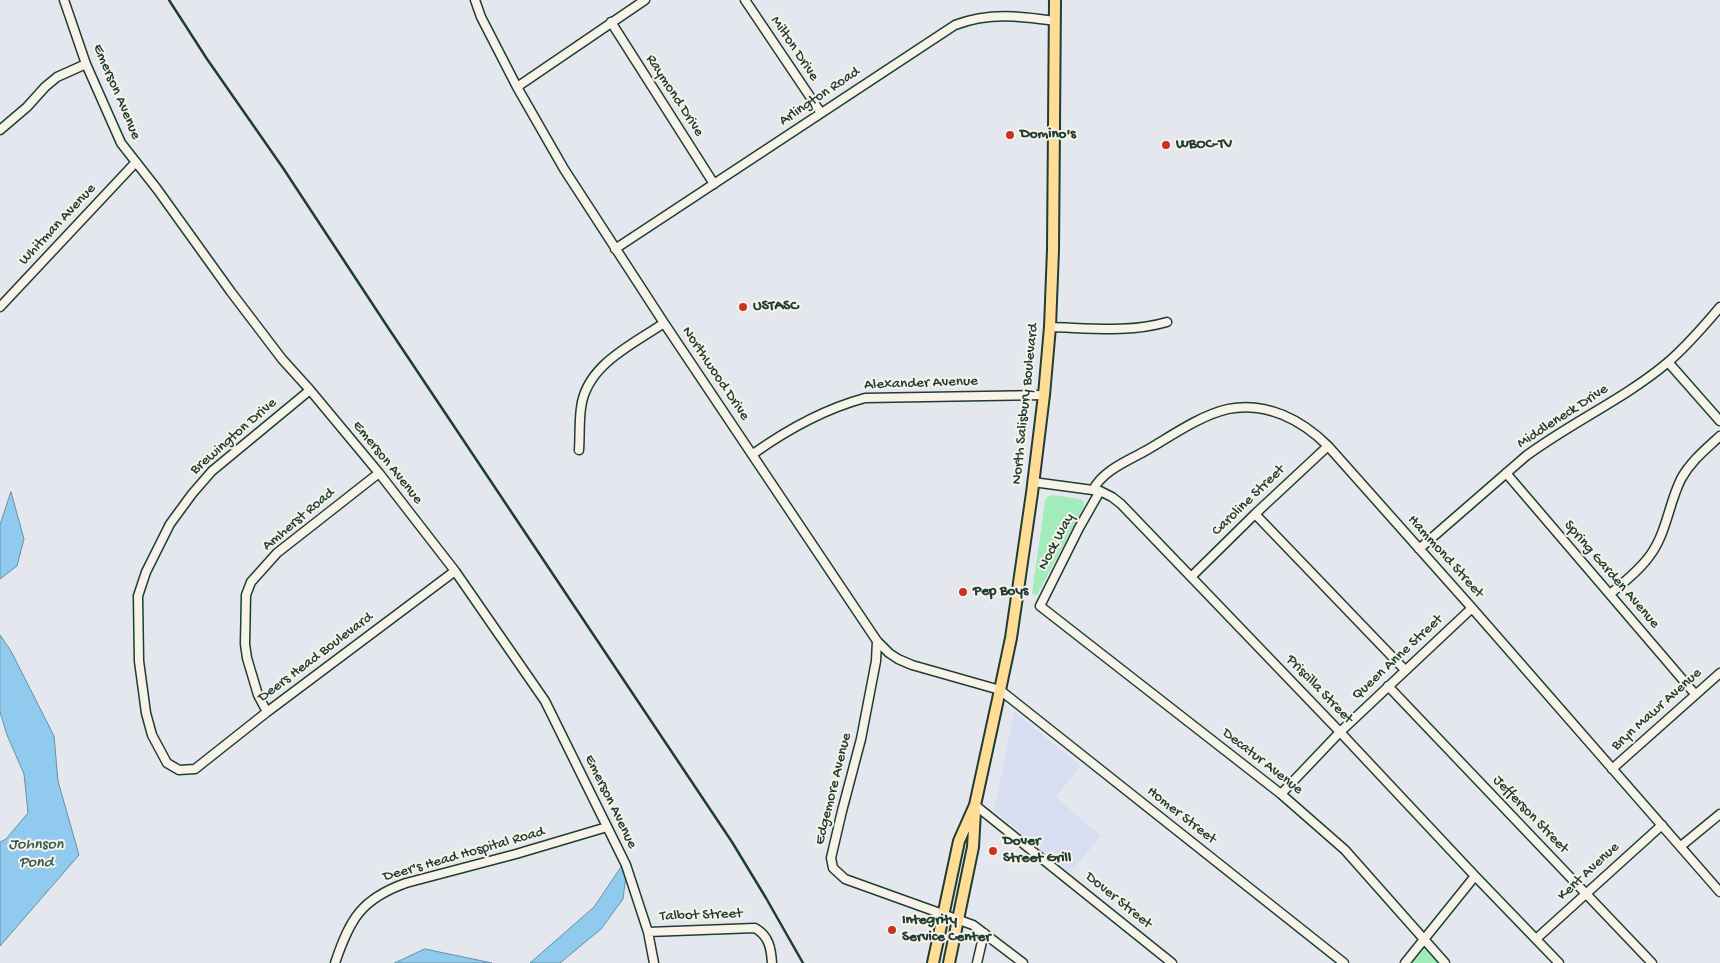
<!DOCTYPE html>
<style>
body{margin:0}
canvas{display:block;background:#e5e7ee}
</style>
<canvas width="1720" height="963"></canvas>
<script>
const context = document.querySelector('canvas').getContext('2d');
context.lineJoin = 'round';
function paint(path, color) { context.fillStyle = color; context.fill(path, 'evenodd'); }
function stroke(path, color, width, dash) { context.strokeStyle = color; context.lineWidth = width; context.lineCap = dash ? 'butt' : 'round'; context.setLineDash(dash || []); context.stroke(path); }
function drawText(font, color, halo, rows, align = 'center') {
  context.font = font + ' "Gochi Hand",sans-serif'; context.lineWidth = 4; context.setLineDash([]); context.textBaseline = 'middle'; context.strokeStyle = halo; context.fillStyle = color; for (const [text, x, y, turn = 0] of rows) {
    context.save(); context.translate(x, y); context.rotate((+turn || 0) * Math.PI / 180); context.textAlign = isNaN(turn) ? turn : align; if (halo) context.strokeText(text, 0, 0); context.fillText(text, 0, 0); context.restore();
  }
}
paint(new Path2D(`
 M 1014,712 L 1081,766 L 1056,797 L 1101,836 L 1070,873 L 994,811 Z`), '#d8def2');
paint(new Path2D(`
 M 1052,495 L 1080,499 L 1084,502 L 1084,507 L 1037,595 L 1032,594 L 1045,501 L 1047,497 Z
 M 1423,939 L 1445,963 L 1405,963 Z`), '#a2ebba');
const water = new Path2D(`
 M 11,492 L 24,539 L 17,566 L 0,579 L 0,525 Z
 M 0,635 L 11,651 L 54,736 L 58,781 L 79,855 L 0,946 L 0,842 L 6,839 L 28,813 L 24,774 L 7,735 L 0,712 Z
 M 622,866 L 626,876 L 623,899 L 601,929 L 560,963 L 530,963 L 594,907 Z
 M 425,949 L 492,963 L 395,963 Z`);
paint(water, '#90caef');
stroke(water, '#6392a4', 1);
const minor = new Path2D(`
 M 64,0 L 86,64 L 121,143 L 157,189 L 231,292 L 282,359 L 310,390 L 379,473 L 455,571 L 545,701 L 626,865 L 648,932 L 654,963
 M 475,0 L 481,17 L 517,87 L 564,169 L 664,323 L 877,641 L 889,653 L 898,659 L 912,665 L 1000,690 L 1344,963
 M 745,0 L 821,113
 M 611,22 L 714,184
 M 517,87 L 645,0
 M 0,130 L 27,107 L 45,87 L 57,77 L 86,64
 M 615,249 L 955,25 C 989,12 1020,16 1055,21
 M 0,307 L 136,162
 M 1050,327 C 1089,328 1130,333 1167,322
 M 1668,362 L 1720,421
 M 310,390 L 212,471 L 192,494 L 170,524 L 146,572 L 138,596 L 139,661 L 146,713 L 152,735 L 167,763 L 179,770 L 195,769 L 267,712 L 455,571
 M 579,450 C 580,436 579,422 581,408 C 586,365 632,345 664,323
 M 753,454 C 788,429 824,409 865,398 L 1044,395
 M 1506,473 L 1695,694
 M 1033,482 L 1100,491 L 1112,497 L 1121,504 L 1340,732 L 1475,876 L 1559,963
 M 1093,490 C 1103,470 1128,461 1147,450 C 1171,436 1201,415 1228,409 C 1266,401 1302,420 1328,446 L 1472,608 L 1720,892
 M 1100,491 L 1079,528 L 1040,606 L 1281,794 L 1345,850 L 1445,963
 M 1255,514 L 1405,670
 M 1419,549 L 1526,456 C 1572,422 1624,399 1667,363 C 1687,346 1704,326 1720,307
 M 1191,577 L 1255,514 L 1328,446
 M 1610,594 C 1624,582 1640,570 1651,554 C 1667,531 1669,503 1681,479 C 1691,461 1706,449 1720,436
 M 877,641 L 876,661 L 861,739 L 842,811 L 831,858 L 833,868 L 845,879 L 973,925 L 1023,963
 M 1388,686 L 1652,963
 M 267,712 L 258,695 L 247,658 L 245,644 L 246,595 L 251,582 L 277,553 L 379,473
 M 1612,769 L 1720,673
 M 1281,794 L 1340,732 L 1472,608
 M 975,805 L 1172,963
 M 1681,846 L 1720,814
 M 648,932 L 755,928 C 769,936 771,948 772,963
 M 1536,939 L 1662,825
 M 335,963 C 350,919 361,899 406,883 L 516,854 L 607,827
 M 977,963 L 984,933
 M 1405,963 L 1475,876`);
const major = new Path2D(`
 M 933,963 L 959,841 L 975,805 L 1000,690 L 1011,638 L 1032,493 L 1044,395 L 1050,327 L 1053,250 L 1055,0
 M 949,963 L 973,847 L 975,811`);
stroke(minor, '#1f3d34', 11);
stroke(major, '#1f3d34', 14);
stroke(minor, '#f7f3e8', 8);
stroke(major, '#ffdd96', 10);
stroke(new Path2D(`
 M 169,0 L 207,59 L 283,168 L 387,326 L 732,842 L 766,898 L 803,963`), '#1f3d34', 2.5);
for (const [x, y, r, color] of [
 [1010,135,5,"#c8321e"],
 [1166,145,5,"#c8321e"],
 [743,307,5,"#c8321e"],
 [963,592,5,"#c8321e"],
 [993,851,5,"#c8321e"],
 [892,930,5,"#c8321e"]
]) { const dot = new Path2D(); dot.arc(x, y, r, 0, 2 * Math.PI); context.fillStyle = color; context.fill(dot); stroke(dot, '#f7f3e8', 2); }
drawText('15px', '#1f3d34', '#f7f3e8', [
 ["Milton Drive",794,49,56],
 ["Emerson Avenue",116,92,67],
 ["Raymond Drive",674,96,57],
 ["Arlington Road",820,97,-34],
 ["Whitman Avenue",58,225,-47],
 ["Northwood Drive",715,374,56],
 ["Alexander Avenue",921,384,-2],
 ["North Salisbury Boulevard",1026,404,-84],
 ["Middleneck Drive",1563,417,-33],
 ["Brewington Drive",234,437,-41],
 ["Emerson Avenue",387,463,51],
 ["Caroline Street",1249,501,-44],
 ["Amherst Road",299,520,-40],
 ["Nock Way",1057,542,-62],
 ["Hammond Street",1445,557,48],
 ["Spring Garden Avenue",1611,575,49],
 ["Deers Head Boulevard",316,658,-37],
 ["Queen Anne Street",1398,658,-43],
 ["Priscilla Street",1319,690,46],
 ["Bryn Mawr Avenue",1657,710,-42],
 ["Decatur Avenue",1262,762,38],
 ["Edgemore Avenue",834,789,-76],
 ["Emerson Avenue",610,802,64],
 ["Jefferson Street",1530,815,46],
 ["Homer Street",1181,816,38],
 ["Deer's Head Hospital Road",464,855,-16],
 ["Kent Avenue",1589,872,-43],
 ["Dover Street",1118,901,39],
 ["Talbot Street",701,916,-2]
]);
drawText('bold 15px', '#1f3d34', '#f7f3e8', [
 ["Domino's",1020,135],
 ["WBOC-TV",1176,145],
 ["USTASC",753,307],
 ["Pep Boys",973,592],
 ["Dover",1003,842],
 ["Street Grill",1003,859],
 ["Integrity",902,921],
 ["Service Center",902,938]
], 'left');
drawText('italic 16px', '#365959', '#f7f3e8', [
 ["Johnson",36,846],
 ["Pond",36,864]
]);
</script>
